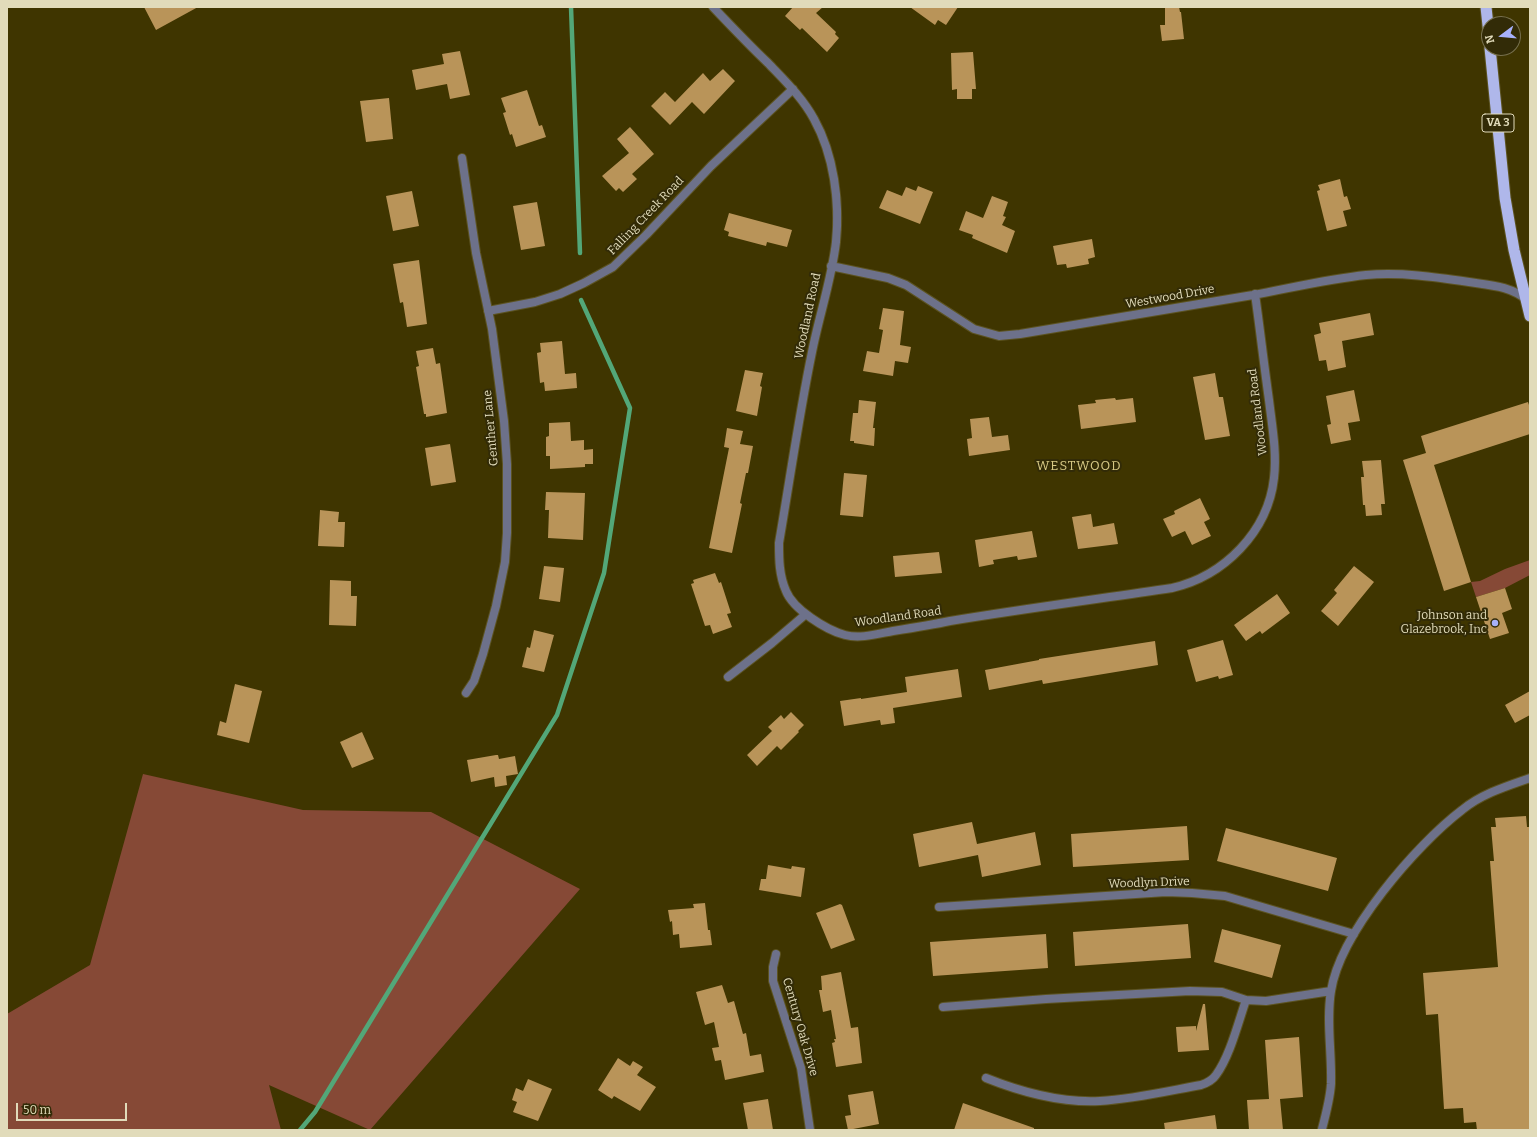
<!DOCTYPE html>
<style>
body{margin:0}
#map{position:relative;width:1537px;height:1137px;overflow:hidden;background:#3f3500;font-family:Bitter,serif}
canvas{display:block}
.frame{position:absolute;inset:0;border:8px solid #e1dbba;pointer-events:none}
.north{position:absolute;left:1481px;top:16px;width:40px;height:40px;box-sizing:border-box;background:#322b07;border:1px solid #78714f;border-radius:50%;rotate:254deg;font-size:11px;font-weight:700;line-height:16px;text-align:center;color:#e1dbba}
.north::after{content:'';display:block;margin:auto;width:14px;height:18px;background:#a7b1fc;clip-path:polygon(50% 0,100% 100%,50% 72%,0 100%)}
.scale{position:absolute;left:16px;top:1103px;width:111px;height:18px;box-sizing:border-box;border:2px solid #e1dbba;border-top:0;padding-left:5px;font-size:12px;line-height:14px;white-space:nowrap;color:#e1dbba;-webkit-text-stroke:3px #322b07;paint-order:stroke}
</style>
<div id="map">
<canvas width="1537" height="1137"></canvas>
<div class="frame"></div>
<div class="north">N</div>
<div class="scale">50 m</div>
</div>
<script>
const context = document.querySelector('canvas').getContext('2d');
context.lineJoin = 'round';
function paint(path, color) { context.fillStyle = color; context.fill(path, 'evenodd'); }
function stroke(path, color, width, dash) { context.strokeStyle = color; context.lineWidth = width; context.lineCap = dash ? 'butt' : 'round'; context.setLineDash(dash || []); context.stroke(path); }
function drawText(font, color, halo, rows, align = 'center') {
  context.font = font + ' Bitter,serif'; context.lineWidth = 4; context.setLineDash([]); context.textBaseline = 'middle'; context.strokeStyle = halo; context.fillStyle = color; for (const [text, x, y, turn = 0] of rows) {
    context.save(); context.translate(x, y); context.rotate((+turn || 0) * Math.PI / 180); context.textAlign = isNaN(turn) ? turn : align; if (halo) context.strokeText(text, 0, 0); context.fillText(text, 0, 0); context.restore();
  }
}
paint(new Path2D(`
 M 1530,560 L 1530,575 L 1505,588 L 1476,597 L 1471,582 L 1480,581 L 1505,569 Z
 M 143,774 L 303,810 L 431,812 L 580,889 L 370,1130 L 269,1085 L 281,1130 L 7,1130 L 7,1014 L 90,965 Z`), '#864936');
stroke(new Path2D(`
 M 571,7 L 580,253
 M 300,1130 L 315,1112 L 557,715 L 604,573 L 630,408 L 581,300`), '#53a778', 4.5);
paint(new Path2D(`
 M 144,7 L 198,7 L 156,30 Z
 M 793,7 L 823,7 L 816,13 L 836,32 L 835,34 L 839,38 L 827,52 L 802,28 L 800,30 L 785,16 Z
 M 910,7 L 958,7 L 946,25 L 938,20 L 935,25 Z
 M 1165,7 L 1179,7 L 1180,12 L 1181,12 L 1184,39 L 1162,41 L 1160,25 L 1165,25 Z
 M 460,51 L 470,95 L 450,99 L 447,84 L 416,90 L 412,70 L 444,64 L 442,54 Z
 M 973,52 L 976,89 L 972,89 L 972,99 L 957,99 L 957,89 L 952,90 L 951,53 Z
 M 723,69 L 735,81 L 704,114 L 692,102 L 670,125 L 651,106 L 665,92 L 675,102 L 703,73 L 710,81 Z
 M 527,90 L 539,126 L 542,125 L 546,137 L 516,147 L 512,134 L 510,135 L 503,113 L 506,112 L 501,98 Z
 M 389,98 L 393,139 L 366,142 L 360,101 Z
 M 630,127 L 654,154 L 632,174 L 637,179 L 623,192 L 619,188 L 616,191 L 602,176 L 629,153 L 617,139 Z
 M 1340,179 L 1344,197 L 1347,196 L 1351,209 L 1343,211 L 1347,226 L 1327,231 L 1317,191 L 1320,190 L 1318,185 Z
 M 918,186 L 933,192 L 920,224 L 879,208 L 887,190 L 902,196 L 906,187 L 916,191 Z
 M 412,191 L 419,226 L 393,231 L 386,196 Z
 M 992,196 L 1008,202 L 1003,216 L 1006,217 L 1002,225 L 1015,231 L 1007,253 L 972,238 L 973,235 L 959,230 L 966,211 L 983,218 Z
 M 537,202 L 545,246 L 521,250 L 513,206 Z
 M 729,213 L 792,230 L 787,247 L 767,242 L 766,246 L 728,236 L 729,232 L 724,230 Z
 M 1092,239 L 1095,257 L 1088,259 L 1089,264 L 1067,268 L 1066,264 L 1057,265 L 1053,246 Z
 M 419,260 L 427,324 L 407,327 L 403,302 L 400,303 L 393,264 Z
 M 883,308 L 904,311 L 900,345 L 911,347 L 908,363 L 895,361 L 893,376 L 863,371 L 867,351 L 879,353 L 883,330 L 879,329 Z
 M 1370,313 L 1374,335 L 1342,341 L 1346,367 L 1328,371 L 1326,360 L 1319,361 L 1314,335 L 1321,333 L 1319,323 Z
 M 562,341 L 565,374 L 576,373 L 577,388 L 545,391 L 544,382 L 540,383 L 537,353 L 541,352 L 540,343 Z
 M 433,348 L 436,364 L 440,363 L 447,413 L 426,417 L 426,414 L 424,414 L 416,367 L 419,366 L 416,351 Z
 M 745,370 L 763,373 L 760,386 L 762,387 L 757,416 L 736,411 Z
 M 1215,373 L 1219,397 L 1223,397 L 1230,436 L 1205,440 L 1193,377 Z
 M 1354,390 L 1360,421 L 1348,423 L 1351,440 L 1331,444 L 1327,425 L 1331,424 L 1326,396 Z
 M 1115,398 L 1116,400 L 1133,398 L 1136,422 L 1081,429 L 1078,405 L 1096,403 L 1095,400 Z
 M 859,400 L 876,402 L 873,428 L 875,428 L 874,446 L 854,443 L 854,441 L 850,441 L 853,413 L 858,413 Z
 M 1528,402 L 1530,408 L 1530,434 L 1434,465 L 1471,582 L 1444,591 L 1403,460 L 1426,453 L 1421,436 Z
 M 989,417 L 992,437 L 1008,435 L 1010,450 L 969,456 L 967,439 L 972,438 L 970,419 Z
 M 570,422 L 571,441 L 584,440 L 584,450 L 593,449 L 593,464 L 585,464 L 585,467 L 550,469 L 550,456 L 546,456 L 546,437 L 549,436 L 549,423 Z
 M 727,428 L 743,431 L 740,444 L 753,446 L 748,473 L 746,473 L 740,503 L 742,504 L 732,553 L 709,548 L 729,448 L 724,447 Z
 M 450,444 L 456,482 L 431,486 L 425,448 Z
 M 1381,460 L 1385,504 L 1381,504 L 1382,515 L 1366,516 L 1365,505 L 1363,505 L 1361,477 L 1364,477 L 1362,461 Z
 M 844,473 L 867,475 L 863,517 L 840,515 Z
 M 546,492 L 585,493 L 583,540 L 548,538 L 549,510 L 545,510 Z
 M 1200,498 L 1210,519 L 1204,522 L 1211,536 L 1192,545 L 1185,531 L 1172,537 L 1163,519 L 1175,514 L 1174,511 Z
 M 320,510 L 339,512 L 338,522 L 345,522 L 344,547 L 318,546 Z
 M 1091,514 L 1093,527 L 1114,523 L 1118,544 L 1078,549 L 1072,517 Z
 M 1032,531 L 1037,557 L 1018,560 L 1017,556 L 993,560 L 994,564 L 979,567 L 975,540 Z
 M 939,552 L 942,573 L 895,577 L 893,556 Z
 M 544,566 L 564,568 L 560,602 L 539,599 Z
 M 1354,566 L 1374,582 L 1338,626 L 1321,611 L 1337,593 L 1334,590 Z
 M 715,573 L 719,583 L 721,582 L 731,613 L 727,614 L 732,627 L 713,634 L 710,625 L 705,626 L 691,584 L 694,583 L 693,580 Z
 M 330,580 L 351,581 L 351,596 L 357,596 L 356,626 L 329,625 Z
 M 1505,588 L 1512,609 L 1502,613 L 1509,633 L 1490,639 L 1476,597 Z
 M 1277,594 L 1290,613 L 1262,634 L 1260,631 L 1246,641 L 1234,625 Z
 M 534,630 L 554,635 L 544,672 L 522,667 L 527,647 L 530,648 Z
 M 1223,640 L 1233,675 L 1219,679 L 1218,676 L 1196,682 L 1187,650 Z
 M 1155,641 L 1158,665 L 1043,684 L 1042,680 L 989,690 L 985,670 L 1039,660 L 1039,659 Z
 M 958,669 L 962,697 L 893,708 L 895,723 L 881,725 L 880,720 L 844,726 L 840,701 L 861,698 L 861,699 L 907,692 L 905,677 Z
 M 235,684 L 262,691 L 249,743 L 217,735 L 220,721 L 226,723 Z
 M 1530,691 L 1530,715 L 1515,723 L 1505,705 Z
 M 791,712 L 804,725 L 798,731 L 799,732 L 781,750 L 777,746 L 757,766 L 747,755 L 772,731 L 768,727 L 781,715 L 784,719 Z
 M 362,732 L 374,759 L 352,768 L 340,742 Z
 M 496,755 L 498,755 L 499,759 L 515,756 L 518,774 L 506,776 L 507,785 L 495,787 L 494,777 L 471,782 L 467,760 Z
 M 1526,816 L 1527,827 L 1530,827 L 1530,1130 L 1477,1130 L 1476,1122 L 1464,1123 L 1463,1108 L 1444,1109 L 1438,1014 L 1426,1015 L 1423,973 L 1498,967 L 1490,861 L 1494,861 L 1491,827 L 1496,827 L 1495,818 Z
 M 972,822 L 977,844 L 1035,832 L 1041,865 L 982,877 L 978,855 L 919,867 L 913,834 Z
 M 1187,826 L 1189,860 L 1073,867 L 1071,834 Z
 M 1226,828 L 1337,858 L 1328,891 L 1217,861 Z
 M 768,865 L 791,869 L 792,866 L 805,868 L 801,897 L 759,890 L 761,879 L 766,879 Z
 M 705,903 L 708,930 L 710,930 L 712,945 L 680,948 L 679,934 L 673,935 L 672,921 L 670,922 L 668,910 L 694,908 L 693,904 Z
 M 840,904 L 842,905 L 855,940 L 831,949 L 816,913 Z
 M 1188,924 L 1191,958 L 1075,966 L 1073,932 Z
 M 1222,929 L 1281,945 L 1272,978 L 1214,962 Z
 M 1046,934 L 1048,968 L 933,976 L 930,942 Z
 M 841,972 L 851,1028 L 858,1027 L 862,1063 L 836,1067 L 832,1043 L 835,1042 L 834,1039 L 836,1039 L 831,1010 L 823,1012 L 819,990 L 822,990 L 821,976 Z
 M 722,985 L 728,1003 L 734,1001 L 743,1034 L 746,1033 L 750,1056 L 761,1054 L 764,1072 L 725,1080 L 721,1060 L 715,1061 L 712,1048 L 719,1047 L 714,1022 L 705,1025 L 696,992 Z
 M 1203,1004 L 1205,1004 L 1209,1050 L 1178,1052 L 1176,1027 L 1196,1026 L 1196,1031 Z
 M 1299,1037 L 1303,1097 L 1280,1099 L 1283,1130 L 1249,1130 L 1247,1100 L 1269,1099 L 1265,1040 Z
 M 618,1058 L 630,1066 L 633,1061 L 643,1067 L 637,1075 L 656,1087 L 640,1111 L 614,1096 L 612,1099 L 598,1090 Z
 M 528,1079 L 552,1089 L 538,1121 L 513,1112 L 517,1102 L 512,1100 L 516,1088 L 523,1091 Z
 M 873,1091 L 879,1124 L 848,1130 L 845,1116 L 851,1115 L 848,1095 Z
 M 768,1099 L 773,1130 L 748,1130 L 743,1103 Z
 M 963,1103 L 1034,1128 L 1034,1130 L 954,1130 Z
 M 1215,1115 L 1217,1130 L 1165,1130 L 1164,1123 Z`), '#b99459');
const minor = new Path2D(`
 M 713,7 C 731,26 749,45 768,63 C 785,81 802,97 814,119 C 834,155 840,202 836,242 C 832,278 819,316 812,352 C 799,415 790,479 779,543 C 779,559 779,575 786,591 C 793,609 826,630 845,635 C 860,639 877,634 893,631 C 912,628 931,625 950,621 C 1023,609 1098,599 1172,588 C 1224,576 1268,532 1274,478 C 1277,452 1272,426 1269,400 C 1264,365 1260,329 1255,294
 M 462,158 L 476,253 L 492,329 L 504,421 L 507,464 L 507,533 L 505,562 L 496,606 L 483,654 L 474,681 L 466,693
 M 831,266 L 888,278 L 906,285 L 974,329 L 999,336 L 1020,334 C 1098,321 1175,308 1253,295 C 1291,288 1328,279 1366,275 C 1401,272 1435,277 1469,282 C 1489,285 1512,286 1528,301
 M 488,311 L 535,302 L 560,294 L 584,283 L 613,267 L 646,235 L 711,166 L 793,89
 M 728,677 L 772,643 L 806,614
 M 939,907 L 1166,892 L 1192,893 L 1225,896 L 1354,934
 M 776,954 L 773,967 L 773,981 L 801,1068 L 810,1130
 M 943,1007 L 1046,999 L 1190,991 L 1222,992 L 1246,1000 L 1266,1001 L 1331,991
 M 986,1078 C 1021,1092 1062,1103 1100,1101 C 1134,1099 1168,1091 1201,1085 C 1207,1083 1212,1081 1216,1075 C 1230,1056 1238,1023 1246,1000
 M 1322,1129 C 1326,1114 1330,1099 1331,1084 C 1332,1053 1326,1021 1331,991 C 1340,933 1416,845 1462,810 C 1481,794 1507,786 1530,778`);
const trunk = new Path2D(`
 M 1486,7 L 1489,35
 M 1490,48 L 1505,198 L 1514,250 L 1530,316`);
stroke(minor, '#5c5321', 10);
stroke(trunk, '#5c5321', 13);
stroke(minor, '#6d718a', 8);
stroke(trunk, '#afb7ea', 11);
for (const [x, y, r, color] of [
 [1495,623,4,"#a7b1fc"]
]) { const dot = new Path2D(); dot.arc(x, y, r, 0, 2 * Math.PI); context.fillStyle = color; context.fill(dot); stroke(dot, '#322b07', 1.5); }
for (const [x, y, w] of [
 [1498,123,32]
]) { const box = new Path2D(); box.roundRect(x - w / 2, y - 9, w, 18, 3); context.fillStyle = '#322b07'; context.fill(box); stroke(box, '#e1dbba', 1); }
drawText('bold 11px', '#e1dbba', null, [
 ["VA 3",1498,123]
]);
drawText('12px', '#e1dbba', '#322b07', [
 ["Falling Creek Road",646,216,-46],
 ["Westwood Drive",1170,297,-10],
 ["Woodland Road",808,316,-78],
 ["Woodland Road",1258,412,-97],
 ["Genther Lane",491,428,-95],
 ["Woodland Road",898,617,-8],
 ["Woodlyn Drive",1149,883,-2],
 ["Century Oak Drive",800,1027,74]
]);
drawText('12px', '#e1dbba', '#322b07', [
 ["Johnson and",1487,616],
 ["Glazebrook, Inc",1487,630]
], 'right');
context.letterSpacing = '1px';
drawText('13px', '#d7c985', '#322b07', [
 ["WESTWOOD",1079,466]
]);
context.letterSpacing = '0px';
</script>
